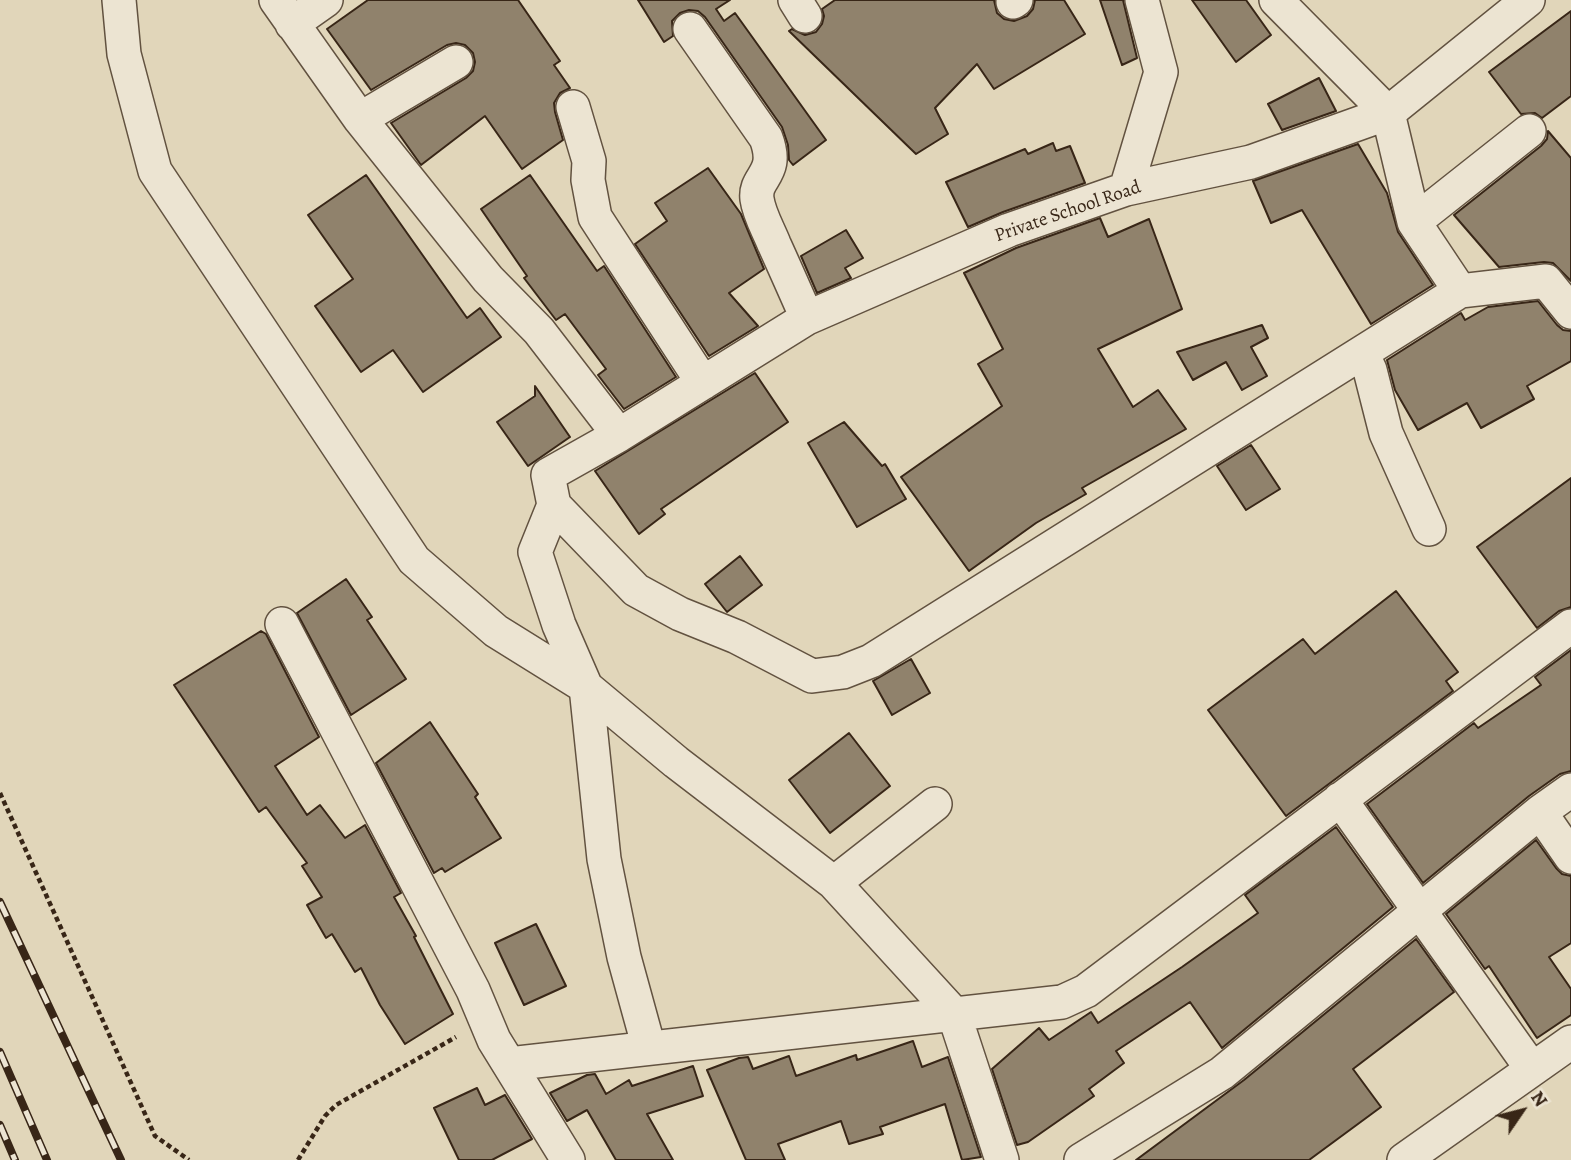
<!DOCTYPE html>
<style>
body{margin:0}
#map{position:relative;width:1571px;height:1160px;overflow:hidden;background:#e1d6ba;font-family:Alegreya,serif}
canvas{display:block}
.north{position:absolute;left:1487px;top:1076px;width:70px;height:70px;-webkit-text-stroke:5px #ece4d2;paint-order:stroke;rotate:55deg;font-size:19px;font-weight:700;line-height:28px;text-align:center;color:#382617}
.north::after{content:'';display:block;margin:auto;width:24px;height:32px;background:#382617;clip-path:polygon(50% 0,100% 100%,50% 72%,0 100%)}
</style>
<div id="map">
<canvas width="1571" height="1160"></canvas>
<div class="north">N</div>
</div>
<script>
const context = document.querySelector('canvas').getContext('2d');
context.lineJoin = 'round';
function paint(path, color) { context.fillStyle = color; context.fill(path, 'evenodd'); }
function stroke(path, color, width, dash) { context.strokeStyle = color; context.lineWidth = width; context.lineCap = dash ? 'butt' : 'round'; context.setLineDash(dash || []); context.stroke(path); }
function drawText(font, color, halo, rows, align = 'center') {
  context.font = font + ' Alegreya,serif'; context.lineWidth = 5; context.setLineDash([]); context.textBaseline = 'middle'; context.strokeStyle = halo; context.fillStyle = color; for (const [text, x, y, turn = 0] of rows) {
    context.save(); context.translate(x, y); context.rotate((+turn || 0) * Math.PI / 180); context.textAlign = isNaN(turn) ? turn : align; if (halo) context.strokeText(text, 0, 0); context.fillText(text, 0, 0); context.restore();
  }
}
const building = new Path2D(`
 M 368,0 L 518,0 L 560,61 L 554,65 L 570,88 L 560,93 L 554,103 L 555,112 L 563,140 L 522,169 L 485,116 L 421,165 L 391,123 L 466,78 L 473,71 L 475,62 L 473,53 L 465,45 L 456,43 L 447,45 L 371,90 L 327,29 Z
 M 638,0 L 730,0 L 716,9 L 724,21 L 735,13 L 826,140 L 793,165 L 789,160 L 788,145 L 782,127 L 705,17 L 698,11 L 689,10 L 680,13 L 672,21 L 673,36 L 664,42 Z
 M 835,0 L 994,0 L 997,13 L 1004,19 L 1014,21 L 1027,16 L 1033,9 L 1035,0 L 1064,0 L 1085,34 L 994,89 L 977,64 L 935,108 L 948,134 L 916,154 L 789,31 L 792,29 L 805,35 L 816,32 L 822,24 L 824,16 L 822,9 Z
 M 1100,0 L 1123,0 L 1137,58 L 1122,65 Z
 M 1192,0 L 1246,0 L 1271,35 L 1236,62 Z
 M 1571,11 L 1571,96 L 1542,118 L 1535,113 L 1521,114 L 1489,72 Z
 M 1319,78 L 1336,111 L 1282,130 L 1268,104 Z
 M 1548,131 L 1571,158 L 1571,281 L 1553,263 L 1544,262 L 1499,267 L 1454,215 L 1541,146 L 1547,139 Z
 M 1053,143 L 1056,151 L 1070,146 L 1085,183 L 1003,212 L 968,227 L 946,182 L 1025,149 L 1028,154 Z
 M 1358,144 L 1387,193 L 1398,232 L 1433,285 L 1371,324 L 1302,210 L 1271,223 L 1253,181 Z
 M 708,168 L 741,214 L 764,269 L 729,293 L 758,326 L 709,356 L 635,244 L 667,221 L 655,203 Z
 M 366,175 L 467,318 L 480,308 L 501,337 L 423,392 L 393,350 L 361,372 L 315,306 L 353,279 L 308,215 Z
 M 530,175 L 597,271 L 604,266 L 676,377 L 624,409 L 598,375 L 606,369 L 565,314 L 556,320 L 524,278 L 527,276 L 481,209 Z
 M 1100,218 L 1108,237 L 1149,219 L 1182,309 L 1098,349 L 1133,407 L 1158,390 L 1186,429 L 1082,488 L 1086,494 L 1036,523 L 969,571 L 901,477 L 1002,406 L 978,364 L 1003,349 L 964,273 L 1016,248 Z
 M 846,230 L 863,258 L 845,268 L 851,278 L 817,293 L 801,256 Z
 M 1538,301 L 1557,325 L 1563,330 L 1571,331 L 1571,361 L 1527,386 L 1534,399 L 1481,428 L 1467,403 L 1418,430 L 1395,390 L 1387,360 L 1461,313 L 1465,320 L 1488,307 Z
 M 1262,325 L 1268,338 L 1251,347 L 1267,376 L 1242,390 L 1226,362 L 1193,380 L 1177,352 Z
 M 755,373 L 788,422 L 661,509 L 665,514 L 639,534 L 595,471 Z
 M 535,386 L 570,437 L 528,466 L 497,422 L 535,396 Z
 M 844,422 L 882,466 L 885,464 L 906,499 L 857,527 L 808,443 Z
 M 1251,445 L 1280,489 L 1246,510 L 1217,466 Z
 M 1571,478 L 1571,607 L 1559,611 L 1537,628 L 1477,547 Z
 M 740,556 L 762,585 L 727,612 L 705,584 Z
 M 346,579 L 372,617 L 367,620 L 406,679 L 351,715 L 297,613 Z
 M 1396,591 L 1458,672 L 1446,681 L 1453,691 L 1286,816 L 1208,710 L 1303,639 L 1315,654 Z
 M 261,631 L 266,634 L 319,737 L 275,766 L 307,815 L 320,805 L 345,838 L 365,825 L 401,893 L 394,897 L 416,936 L 414,937 L 453,1014 L 405,1044 L 380,1005 L 361,968 L 355,972 L 332,934 L 326,938 L 307,905 L 322,897 L 302,866 L 307,863 L 266,807 L 259,812 L 174,685 Z
 M 1571,650 L 1571,771 L 1560,774 L 1529,796 L 1423,883 L 1367,804 L 1474,723 L 1478,728 L 1541,685 L 1535,677 Z
 M 911,659 L 930,693 L 892,715 L 873,681 Z
 M 430,722 L 478,794 L 475,797 L 501,838 L 445,872 L 442,868 L 434,873 L 376,763 Z
 M 849,733 L 890,786 L 830,833 L 789,780 Z
 M 1336,827 L 1393,907 L 1222,1048 L 1190,1002 L 1116,1051 L 1124,1063 L 1089,1089 L 1094,1096 L 1028,1142 L 1017,1145 L 992,1069 L 1039,1028 L 1049,1040 L 1091,1012 L 1098,1023 L 1182,967 L 1258,913 L 1245,895 Z
 M 1536,840 L 1556,868 L 1562,874 L 1571,876 L 1571,943 L 1549,957 L 1571,989 L 1571,1015 L 1537,1038 L 1489,966 L 1485,969 L 1446,914 Z
 M 536,924 L 566,986 L 524,1005 L 495,943 Z
 M 1416,939 L 1454,992 L 1353,1069 L 1381,1107 L 1309,1160 L 1136,1160 L 1244,1080 Z
 M 913,1041 L 922,1067 L 948,1057 L 981,1157 L 962,1160 L 945,1104 L 880,1127 L 883,1134 L 849,1144 L 841,1121 L 778,1144 L 785,1160 L 746,1160 L 707,1070 L 739,1058 L 748,1057 L 753,1069 L 789,1056 L 796,1076 L 856,1055 L 857,1060 Z
 M 693,1066 L 703,1096 L 647,1114 L 673,1160 L 616,1160 L 587,1110 L 567,1121 L 550,1093 L 587,1075 L 595,1074 L 606,1094 L 629,1080 L 632,1086 Z
 M 477,1088 L 485,1105 L 505,1095 L 532,1139 L 492,1160 L 459,1160 L 434,1108 Z`);
paint(building, '#90826c');
stroke(building, '#382617', 2);
const minor = new Path2D(`
 M 119,0 L 124,54 L 155,171 L 414,560 L 496,631 L 586,687 L 676,762 L 834,883 L 954,1014 L 1002,1160
 M 276,0 L 360,119 L 488,279 L 539,331 L 619,435
 M 795,0 L 805,16
 M 1276,0 L 1388,113 L 1528,0
 M 1013,2 L 1016,0
 M 292,24 L 326,0
 M 690,29 L 766,138 C 780,175 754,176 757,199 C 759,214 768,229 774,244 C 785,268 796,293 807,318
 M 573,107 L 589,161 L 588,180 L 595,217 L 703,383
 M 360,119 L 456,62
 M 1126,189 L 1161,72 L 1142,0
 M 1414,222 L 1529,131
 M 1362,353 L 1370,370 L 1386,433 L 1429,529
 M 554,505 L 548,475 L 619,435 L 807,318 L 1009,230 L 1126,189 L 1251,162 L 1388,113 L 1414,222 L 1460,291 L 1546,281 L 1571,312
 M 554,505 L 636,590 L 680,614 L 737,637 L 812,676 L 843,672 L 871,661 L 1460,291
 M 554,505 L 535,552 L 559,625 L 586,687 L 604,859 L 624,957 L 649,1048
 M 282,624 L 473,990 L 494,1040 L 568,1160
 M 1340,799 L 1532,1069
 M 1540,812 L 1571,790
 M 834,883 L 935,804
 M 509,1064 L 1062,1002 L 1086,991 L 1571,626
 M 1081,1160 L 1222,1073 L 1540,812 L 1571,857
 M 1404,1160 L 1571,1042`);
stroke(minor, '#625240', 36);
stroke(new Path2D(`
 M 0,793 L 155,1136 L 189,1160
 M 298,1160 L 325,1116 L 336,1105 L 456,1037`), '#382617', 4.5, [5, 3.5]);
stroke(minor, '#ece4d2', 33);
const rail = new Path2D(`
 M 0,902 L 121,1160
 M 0,1052 L 47,1160
 M 0,1125 L 15,1160`);
stroke(rail, '#382617', 8);
stroke(rail, '#ece4d2', 5, [16]);
drawText('19px', '#382617', '#ece4d2', [
 ["Private School Road",1068,212,-19]
]);
</script>
